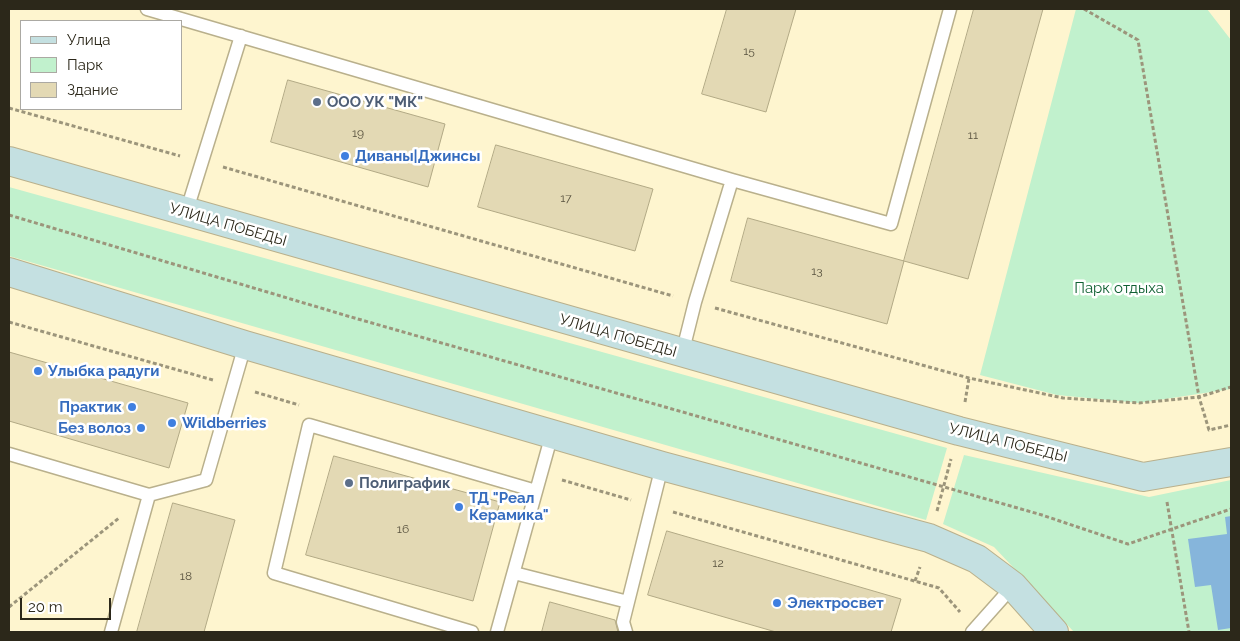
<!DOCTYPE html>
<meta charset="utf-8">
<style>
body{margin:0}
#map{position:relative;width:1240px;height:641px;overflow:hidden;background:#fef5cf;font-family:Raleway,sans-serif}
canvas{display:block}
.frame{position:absolute;inset:0;border:10px solid #2c281a;pointer-events:none}
.legend{position:absolute;left:20px;top:20px;width:162px;height:90px;box-sizing:border-box;background:#fff;border:1px solid #aba9a3;margin:0;padding:6px 9px;list-style:none;font-size:15px;color:#2c281a}
.legend li{display:flex;align-items:center;gap:10px;height:25px}
.legend b{width:25px;border:1px solid #aba9a3}
.scale{position:absolute;left:20px;top:598px;width:91px;height:22px;box-sizing:border-box;border:2px solid #2c281a;border-top:0;padding-left:6px;font-size:15px;line-height:18px;white-space:nowrap;color:#2c281a;-webkit-text-stroke:4px #fff;paint-order:stroke}
</style>
<div id="map">
<canvas width="1240" height="641"></canvas>
<div class="frame"></div>
<ul class="legend">
<li><b style="height:6px;background:#c4e0e1"></b>Улица</li>
<li><b style="height:14px;background:#c1f1cd"></b>Парк</li>
<li><b style="height:14px;background:#e3d9b4"></b>Здание</li>
</ul>
<div class="scale">20 m</div>
</div>
<script>
const context = document.querySelector('canvas').getContext('2d');
context.lineJoin = 'round';
function paint(path, color) {
  context.fillStyle = color;
  context.fill(path, 'evenodd');
}
function stroke(path, color, width, dash) {
  context.strokeStyle = color;
  context.lineWidth = width;
  context.lineCap = dash ? 'butt' : 'round';
  context.setLineDash(dash || []);
  context.stroke(path);
}
function write(font, color, halo, rows, align = 'center') {
  context.font = font + ' Raleway,sans-serif';
  context.lineWidth = 5;
  context.setLineDash([]);
  context.textBaseline = 'middle';
  context.strokeStyle = halo;
  context.fillStyle = color;
  for (const [text, x, y, turn = 0] of rows) {
    context.save();
    context.translate(x, y);
    context.rotate((+turn || 0) * Math.PI / 180);
    context.textAlign = isNaN(turn) ? turn : align;
    if (halo) context.strokeText(text, 0, 0);
    context.fillText(text, 0, 0);
    context.restore();
  }
}
const green = new Path2D(`
 M 1076,9 L 1207,9 L 1231,40 L 1231,389 L 1139,403 L 1057,395 L 980,375 Z
 M 9,187 L 947,448 L 926,520 L 9,256 Z
 M 964,455 L 1149,497 L 1231,480 L 1231,632 L 1074,632 L 994,547 L 943,524 Z`);
const water = new Path2D(`
 M 1231,516 L 1231,628 L 1218,630 L 1211,585 L 1195,587 L 1188,539 L 1227,534 L 1225,517 Z`);
const building = new Path2D(`
 M 727,9 L 796,9 L 766,112 L 702,94 Z
 M 974,9 L 1043,9 L 968,279 L 904,261 Z
 M 288,80 L 445,124 L 428,187 L 271,142 Z
 M 496,145 L 653,189 L 635,251 L 478,207 Z
 M 748,218 L 904,261 L 887,324 L 731,281 Z
 M 9,352 L 188,403 L 169,468 L 9,421 Z
 M 334,456 L 500,502 L 473,601 L 306,555 Z
 M 173,503 L 235,520 L 204,632 L 137,632 Z
 M 667,531 L 901,599 L 891,632 L 776,632 L 648,595 Z
 M 550,602 L 615,620 L 618,632 L 542,632 Z`);
const path = new Path2D(`
 M 1084,9 L 1138,40 L 1199,397 L 1209,430 L 1231,425
 M 9,108 L 180,156
 M 223,167 L 673,296
 M 9,215 L 351,317 L 1042,515 L 1128,544 L 1231,509
 M 715,308 L 969,378 L 1063,398 L 1139,403 L 1199,397 L 1231,387
 M 9,322 L 213,380
 M 255,392 L 299,405
 M 965,402 L 969,378
 M 562,480 L 631,500
 M 1167,502 L 1189,632
 M 937,511 L 951,459
 M 673,512 L 939,588 L 960,612
 M 915,581 L 920,567
 M 9,607 L 119,518`);
const lane = new Path2D(`
 M 147,9 L 732,180 L 891,224 L 950,9
 M 186,213 L 241,36
 M 682,354 L 695,302 L 732,180
 M 9,454 L 149,495 L 206,480 L 245,345
 M 514,573 L 628,602
 M 111,632 L 149,495
 M 472,632 L 274,573 L 309,425 L 536,491
 M 497,632 L 552,434
 M 626,632 L 623,622 L 662,466
 M 972,632 L 1013,586`);
const secondary = new Path2D(`
 M 9,161 L 959,431 L 1143,477 L 1231,462
 M 9,272 L 245,345 L 662,466 L 929,538 L 977,559 L 1013,586 L 1054,632`);
const markers = [
 [317,102,5,"#5c6f8a"],
 [345,156,5,"#3f7fe0"],
 [38,371,5,"#3f7fe0"],
 [132,407,5,"#3f7fe0"],
 [172,423,5,"#3f7fe0"],
 [141,428,5,"#3f7fe0"],
 [349,483,5,"#5c6f8a"],
 [459,507,5,"#3f7fe0"],
 [777,603,5,"#3f7fe0"]
];
const numberNames = [
 ["15",749,51],
 ["19",358,133],
 ["11",973,135],
 ["17",566,198],
 ["13",817,271],
 ["16",403,529],
 ["12",718,563],
 ["18",186,576]
];
const serviceNames = [
 ["ООО УК \"МК\"",327,102],
 ["Полиграфик",359,483]
];
const shopNames = [
 ["Диваны|Джинсы",355,156],
 ["Улыбка радуги",48,371],
 ["Практик",122,407,"right"],
 ["Wildberries",182,423],
 ["Без волоз",131,428,"right"],
 ["ТД \"Реал",469,498],
 ["Керамика\"",469,515],
 ["Электросвет",787,603]
];
const streetNames = [
 ["УЛИЦА ПОБЕДЫ",228,225,16],
 ["УЛИЦА ПОБЕДЫ",618,336,16],
 ["УЛИЦА ПОБЕДЫ",1008,443,14]
];
const parkNames = [
 ["Парк отдыха",1119,288]
];
paint(green, '#c1f1cd');
paint(water, '#86b5db');
paint(building, '#e3d9b4');
stroke(building, '#b2a985', 1);
stroke(lane, '#b9b08c', 15);
stroke(secondary, '#b9b08c', 30);
stroke(path, '#9c957b', 3, [4, 2.5]);
stroke(lane, '#fff', 12);
stroke(secondary, '#c4e0e1', 28);
for (const [x, y, r, color] of markers) {
  const dot = new Path2D();
  dot.arc(x, y, r, 0, 2 * Math.PI);
  context.fillStyle = color;
  context.fill(dot);
  stroke(dot, '#fff', 2);
}
write('12px', '#5a5440', null, numberNames);
write('bold 15px', '#4e5e75', '#fff', serviceNames, 'left');
write('bold 15px', '#366cbe', '#fff', shopNames, 'left');
write('15px', '#2c281a', '#fff', streetNames);
write('15px', '#106033', '#fff', parkNames);
</script>
